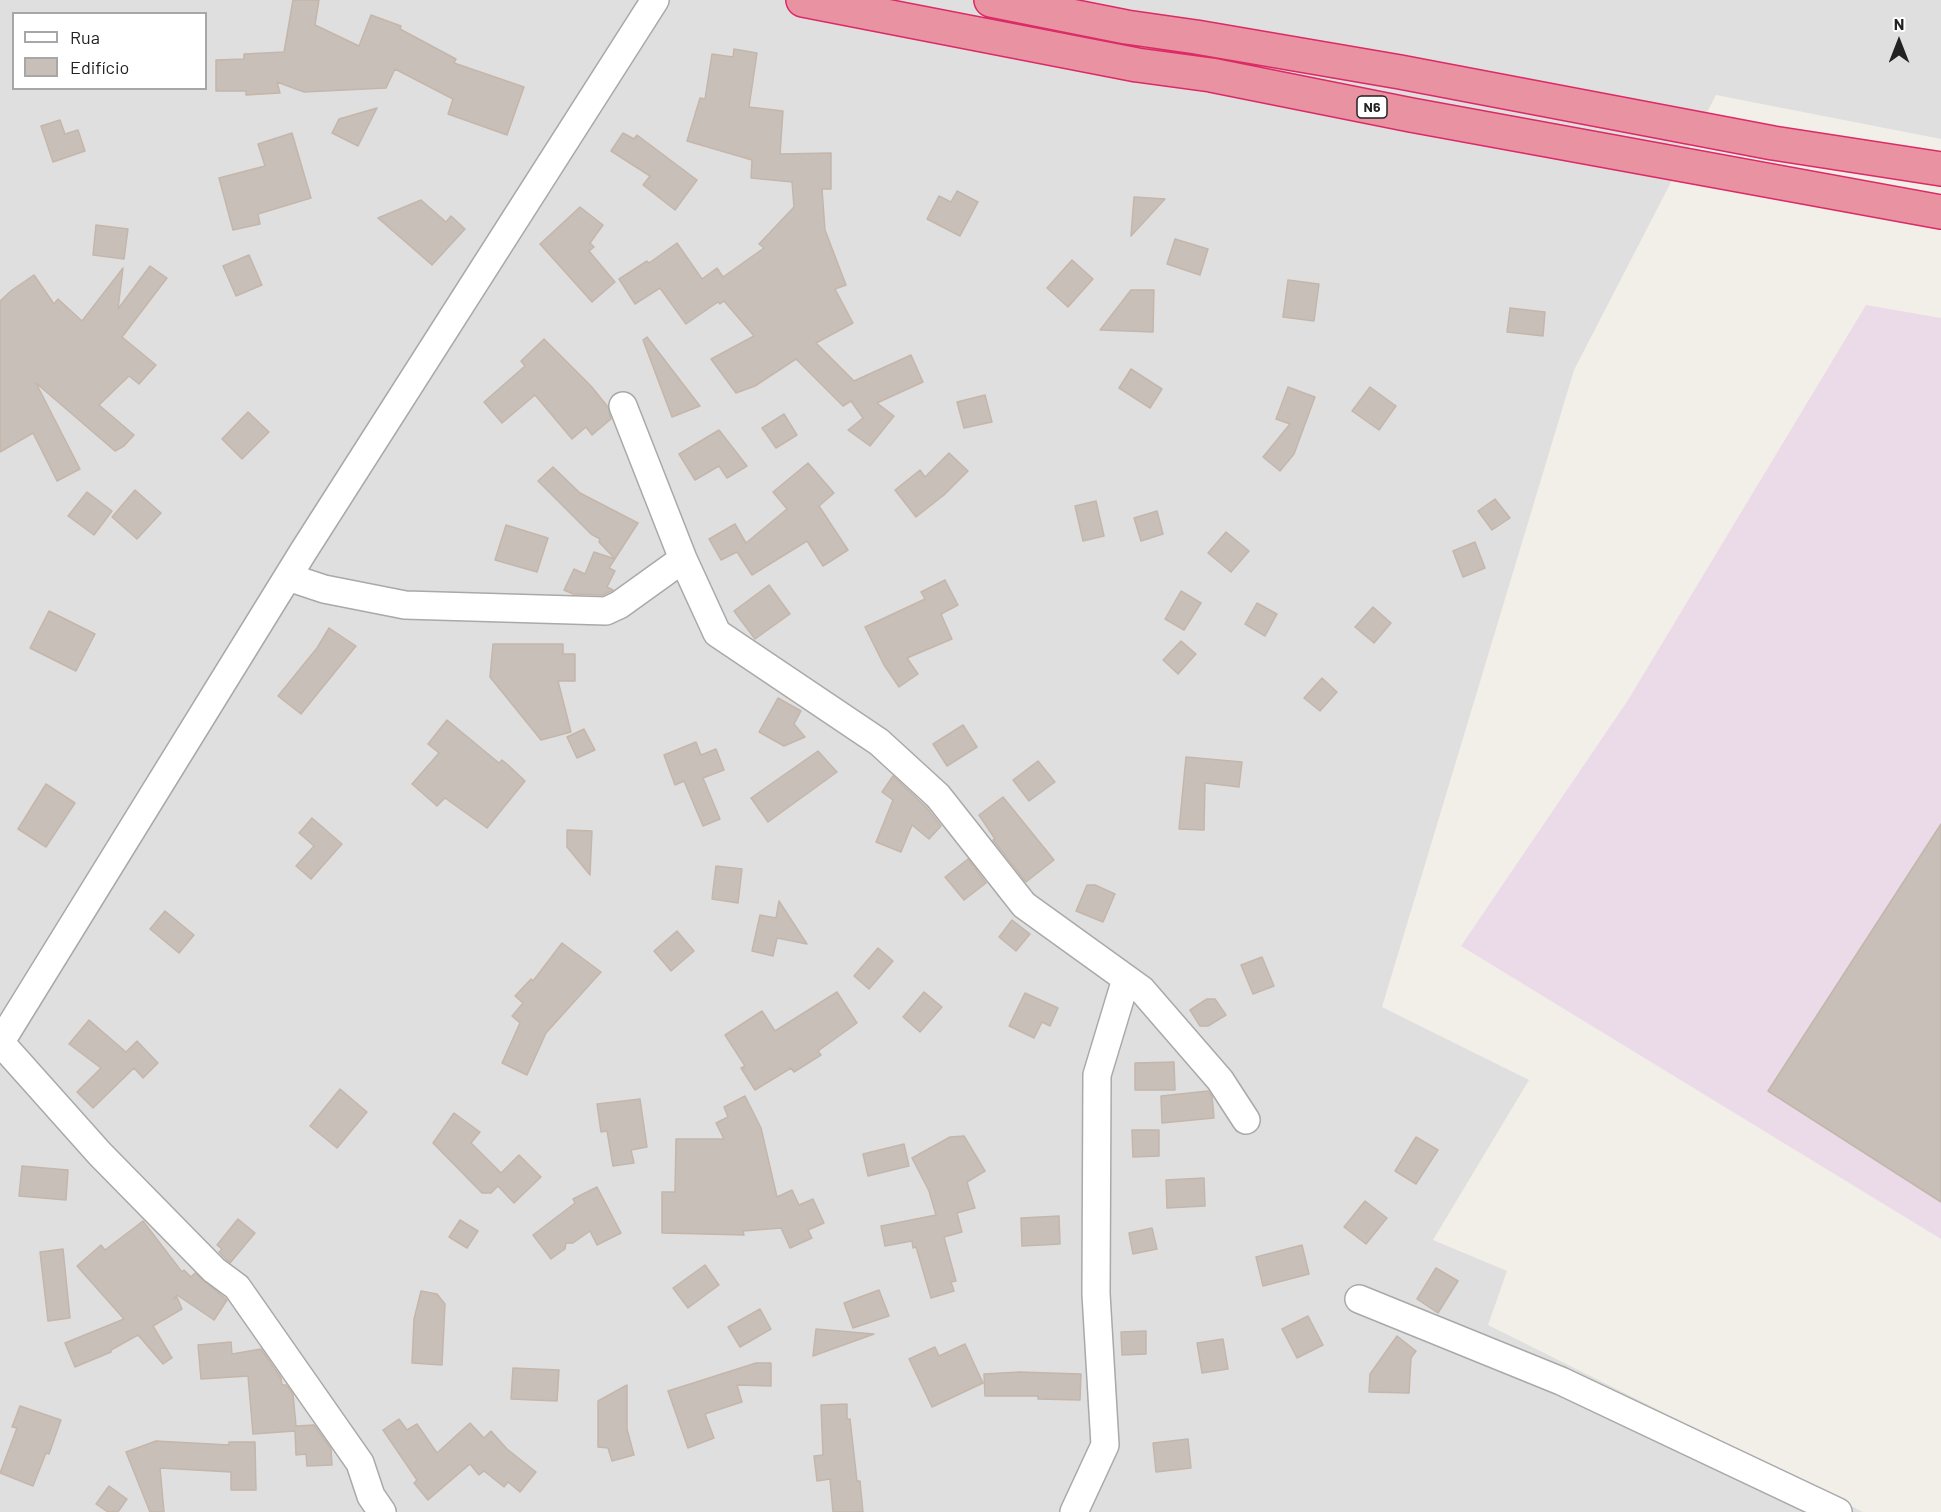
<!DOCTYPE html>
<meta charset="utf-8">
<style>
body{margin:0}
#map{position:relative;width:1941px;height:1512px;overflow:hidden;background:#f2efe9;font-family:Barlow,sans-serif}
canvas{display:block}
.legend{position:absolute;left:12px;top:12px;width:195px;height:78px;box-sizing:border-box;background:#fff;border:2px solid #a7a7a7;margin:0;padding:8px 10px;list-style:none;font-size:18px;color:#222}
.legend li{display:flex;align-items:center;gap:12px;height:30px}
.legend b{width:30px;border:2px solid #a7a7a7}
.north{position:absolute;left:1869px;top:12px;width:60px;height:60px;-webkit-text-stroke:4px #fff;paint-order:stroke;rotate:0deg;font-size:16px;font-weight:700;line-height:24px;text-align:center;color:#222}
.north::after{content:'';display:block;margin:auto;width:21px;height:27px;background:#222;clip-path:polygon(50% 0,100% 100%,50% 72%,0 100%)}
</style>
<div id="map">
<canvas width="1941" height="1512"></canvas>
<ul class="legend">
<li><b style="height:8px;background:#fff"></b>Rua</li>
<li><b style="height:16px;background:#c7bfb8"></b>Edifício</li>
</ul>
<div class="north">N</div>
</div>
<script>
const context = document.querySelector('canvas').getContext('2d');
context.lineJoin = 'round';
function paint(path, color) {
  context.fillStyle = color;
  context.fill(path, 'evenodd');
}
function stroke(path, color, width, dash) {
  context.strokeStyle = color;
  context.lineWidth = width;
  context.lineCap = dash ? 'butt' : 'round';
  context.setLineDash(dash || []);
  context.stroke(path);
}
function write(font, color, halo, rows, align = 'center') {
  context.font = font + ' Barlow,sans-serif';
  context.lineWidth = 5;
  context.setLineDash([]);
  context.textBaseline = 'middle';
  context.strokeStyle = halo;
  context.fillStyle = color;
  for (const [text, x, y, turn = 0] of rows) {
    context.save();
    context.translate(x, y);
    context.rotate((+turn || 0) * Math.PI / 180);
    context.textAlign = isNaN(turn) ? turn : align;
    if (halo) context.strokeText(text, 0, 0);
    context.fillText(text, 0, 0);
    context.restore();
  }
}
const residential = new Path2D(`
 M 0,0 L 1941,0 L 1941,139 L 1716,95 L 1574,370 L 1382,1007 L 1529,1080 L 1433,1240 L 1507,1271 L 1488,1325 L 1863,1512 L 0,1512 ZM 14,14 L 206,14 L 206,88 L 14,88 Z`);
const industrial = new Path2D(`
 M 1866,305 L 1941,318 L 1941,1239 L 1461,946 L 1628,700 Z`);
const building = new Path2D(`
 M 293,0 L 319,0 L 315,25 L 359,46 L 371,15 L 401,26 L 400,29 L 456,59 L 454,63 L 524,87 L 507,135 L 448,114 L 453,99 L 395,69 L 386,88 L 304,92 L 277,82 L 280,93 L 246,95 L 246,91 L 216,91 L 216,60 L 244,59 L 244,54 L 284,52 Z
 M 734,49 L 757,53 L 749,107 L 783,111 L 780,154 L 831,153 L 831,189 L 822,189 L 825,230 L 846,285 L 835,289 L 853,323 L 816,343 L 854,381 L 911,355 L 923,382 L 877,403 L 894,416 L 870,446 L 848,430 L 863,418 L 851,401 L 843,406 L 796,359 L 755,386 L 736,393 L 711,359 L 754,336 L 724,301 L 720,304 L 718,302 L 686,324 L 660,288 L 635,304 L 619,279 L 647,261 L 649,263 L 677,243 L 702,279 L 717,268 L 723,277 L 764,248 L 759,244 L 794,207 L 792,182 L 751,178 L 752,160 L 687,141 L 700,98 L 705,99 L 712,54 L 733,57 Z
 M 377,108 L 358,146 L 332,133 L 339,119 Z
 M 60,120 L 65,134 L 78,130 L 85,151 L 53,162 L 41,126 Z
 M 292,133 L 311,198 L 258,214 L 260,224 L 233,230 L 219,178 L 265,166 L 258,144 Z
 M 623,133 L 634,139 L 637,135 L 697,180 L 675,210 L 643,185 L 650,176 L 611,151 Z
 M 957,191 L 978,202 L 960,236 L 927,219 L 939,196 L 951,202 Z
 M 1134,197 L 1165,199 L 1131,236 Z
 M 421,200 L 446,222 L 451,216 L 465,229 L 432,265 L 378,218 Z
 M 580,207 L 603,225 L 590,243 L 594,247 L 589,251 L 615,282 L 592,302 L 540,244 Z
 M 96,225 L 128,229 L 124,259 L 93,255 Z
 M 1175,239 L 1208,249 L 1200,275 L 1167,264 Z
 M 249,255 L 262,285 L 236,296 L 223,266 Z
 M 1072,260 L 1093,279 L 1068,307 L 1047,288 Z
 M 150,266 L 167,278 L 122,337 L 156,365 L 139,384 L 129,376 L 99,405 L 134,435 L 124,446 L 115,451 L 36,383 L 80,469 L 57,481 L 33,433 L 0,452 L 0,301 L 12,290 L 34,275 L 54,304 L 58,299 L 82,321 L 123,268 L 118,309 Z
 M 1288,280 L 1319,284 L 1314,321 L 1283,317 Z
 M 1131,290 L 1154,290 L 1153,332 L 1100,330 Z
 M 1510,308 L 1545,312 L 1543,336 L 1507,332 Z
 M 647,337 L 683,384 L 700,406 L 672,417 L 643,340 Z
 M 544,339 L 591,386 L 608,407 L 611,419 L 592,435 L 586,427 L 572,439 L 535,395 L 502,423 L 484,402 L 525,366 L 521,361 Z
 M 1131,369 L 1162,389 L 1150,408 L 1119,388 Z
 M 1288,387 L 1315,397 L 1294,454 L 1280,471 L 1263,457 L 1290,424 L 1276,419 Z
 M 1370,387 L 1396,406 L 1379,430 L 1352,411 Z
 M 985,395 L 992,422 L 964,428 L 957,402 Z
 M 248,412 L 269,432 L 242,459 L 222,439 Z
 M 784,414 L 797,435 L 776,448 L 762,428 Z
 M 719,430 L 747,466 L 727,478 L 719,466 L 695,480 L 679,454 Z
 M 949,453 L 968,471 L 944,495 L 916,517 L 895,490 L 920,470 L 925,477 Z
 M 808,463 L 834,493 L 819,506 L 848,550 L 823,566 L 807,541 L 752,575 L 737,552 L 721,560 L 709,539 L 735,524 L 746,543 L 787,509 L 773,492 Z
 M 553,467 L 580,493 L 638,523 L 609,568 L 615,571 L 607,587 L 613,590 L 603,595 L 573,594 L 564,590 L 574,569 L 585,574 L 594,552 L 615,559 L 599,542 L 600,539 L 591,534 L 538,481 Z
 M 135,490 L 161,513 L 137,539 L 112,517 Z
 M 87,492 L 112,511 L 94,535 L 68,516 Z
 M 1495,499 L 1510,518 L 1492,530 L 1478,511 Z
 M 1096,501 L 1104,536 L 1083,541 L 1075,506 Z
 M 1157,511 L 1163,534 L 1141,541 L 1134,518 Z
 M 506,525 L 548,538 L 537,572 L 495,560 Z
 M 1226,532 L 1249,551 L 1231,572 L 1208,553 Z
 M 1475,542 L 1485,568 L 1463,577 L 1453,551 Z
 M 945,580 L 958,605 L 941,614 L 952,639 L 907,658 L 918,674 L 899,687 L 884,665 L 865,627 L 925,599 L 921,592 Z
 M 769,585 L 790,614 L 755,639 L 734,611 Z
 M 1181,591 L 1201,603 L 1184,630 L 1165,619 Z
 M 1257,603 L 1277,614 L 1265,636 L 1245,624 Z
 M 1373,607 L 1391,623 L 1374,643 L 1355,627 Z
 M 49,611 L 95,634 L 76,671 L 30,648 Z
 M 329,628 L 356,646 L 301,714 L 278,696 L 317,648 Z
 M 1181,641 L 1196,654 L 1178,674 L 1163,660 Z
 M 493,644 L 563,644 L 563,654 L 575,654 L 575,681 L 558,681 L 571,732 L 541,740 L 490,677 Z
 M 1322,678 L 1337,692 L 1320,711 L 1304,698 Z
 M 778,698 L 801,711 L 794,724 L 805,737 L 784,746 L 759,732 Z
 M 447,720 L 499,763 L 502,760 L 508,765 L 525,781 L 487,828 L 445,798 L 437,806 L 412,784 L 439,753 L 428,744 Z
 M 963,725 L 977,747 L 947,766 L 933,744 Z
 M 584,729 L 595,750 L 577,758 L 567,737 Z
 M 696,742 L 701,755 L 716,749 L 724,770 L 703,778 L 720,819 L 703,826 L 684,781 L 675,785 L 664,755 Z
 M 818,751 L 837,772 L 768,822 L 751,798 Z
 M 1186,757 L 1242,762 L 1239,787 L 1205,783 L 1204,830 L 1179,829 Z
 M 1038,761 L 1055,782 L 1029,801 L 1013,780 Z
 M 893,776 L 926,807 L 941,826 L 929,839 L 912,825 L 901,852 L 876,842 L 893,800 L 882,792 Z
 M 46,784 L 75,803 L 46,847 L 18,829 Z
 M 1003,797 L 1054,860 L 1026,882 L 993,840 L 995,839 L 979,815 Z
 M 312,818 L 342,844 L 311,879 L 296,866 L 314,846 L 299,833 Z
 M 1941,824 L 1941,1202 L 1768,1091 Z
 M 567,830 L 592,831 L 590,875 L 567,847 Z
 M 968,859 L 986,883 L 964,900 L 945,877 Z
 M 716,866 L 742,869 L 738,903 L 712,899 Z
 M 1087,885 L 1095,885 L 1115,894 L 1103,922 L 1076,911 Z
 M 779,901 L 807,944 L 777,938 L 773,956 L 752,951 L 760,915 L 776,918 Z
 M 165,911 L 194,935 L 179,953 L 150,929 Z
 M 1012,920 L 1030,934 L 1016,951 L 999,937 Z
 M 677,931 L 694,951 L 671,971 L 654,951 Z
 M 562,943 L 601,972 L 546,1033 L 527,1075 L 502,1063 L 520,1023 L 512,1016 L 523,1003 L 515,996 L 531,979 L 533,981 Z
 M 878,948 L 893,961 L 869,989 L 854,976 Z
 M 1262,957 L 1274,986 L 1253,994 L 1241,965 Z
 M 837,992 L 857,1023 L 818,1051 L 821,1055 L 794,1072 L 791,1068 L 755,1090 L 741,1068 L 745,1066 L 725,1035 L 762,1011 L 775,1031 Z
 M 924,992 L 942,1007 L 920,1032 L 903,1017 Z
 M 1025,993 L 1058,1008 L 1050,1026 L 1042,1022 L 1034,1038 L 1009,1026 Z
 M 1207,999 L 1215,999 L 1226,1015 L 1208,1026 L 1200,1026 L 1190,1010 Z
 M 89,1020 L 126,1052 L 137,1041 L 158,1063 L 143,1078 L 134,1068 L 93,1108 L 77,1092 L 101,1068 L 69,1044 Z
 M 1174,1062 L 1175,1090 L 1135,1090 L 1135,1063 Z
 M 340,1089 L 367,1112 L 337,1148 L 310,1126 Z
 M 1208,1091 L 1212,1096 L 1214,1118 L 1162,1123 L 1161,1096 Z
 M 745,1096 L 761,1128 L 777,1197 L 792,1190 L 799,1205 L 813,1199 L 824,1223 L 808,1230 L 812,1238 L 790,1248 L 781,1228 L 743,1231 L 744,1235 L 662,1233 L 662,1192 L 675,1192 L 676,1139 L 724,1139 L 716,1123 L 728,1117 L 724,1107 Z
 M 640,1099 L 647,1147 L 631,1150 L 634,1163 L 613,1166 L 607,1131 L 601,1132 L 597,1104 Z
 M 454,1113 L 480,1132 L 471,1143 L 501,1173 L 519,1155 L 541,1177 L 514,1203 L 498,1186 L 491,1193 L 482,1193 L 433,1143 Z
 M 1132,1130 L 1159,1130 L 1159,1156 L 1133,1157 Z
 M 964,1136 L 985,1171 L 967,1182 L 975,1208 L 957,1213 L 962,1232 L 944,1237 L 956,1281 L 951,1282 L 954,1291 L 931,1298 L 916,1247 L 913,1248 L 912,1241 L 885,1246 L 881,1226 L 936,1215 L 929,1191 L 912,1158 L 950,1137 Z
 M 1416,1137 L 1438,1150 L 1416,1184 L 1395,1171 Z
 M 904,1144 L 909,1166 L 868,1176 L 863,1154 Z
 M 22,1166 L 68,1170 L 66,1200 L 19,1196 Z
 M 1204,1178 L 1205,1206 L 1167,1208 L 1166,1180 Z
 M 597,1187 L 621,1233 L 597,1245 L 590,1231 L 573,1243 L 566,1243 L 565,1249 L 551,1259 L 533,1235 L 575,1203 L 573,1199 Z
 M 1365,1201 L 1387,1218 L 1366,1244 L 1344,1227 Z
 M 1059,1216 L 1060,1244 L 1022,1246 L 1021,1218 Z
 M 238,1219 L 255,1233 L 230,1263 L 219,1252 L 222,1249 L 217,1245 Z
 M 460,1220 L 478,1231 L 467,1248 L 449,1237 Z
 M 143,1221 L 182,1272 L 184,1270 L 191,1277 L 195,1273 L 227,1300 L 214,1320 L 177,1295 L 173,1299 L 177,1297 L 182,1309 L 153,1326 L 172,1358 L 163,1364 L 138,1335 L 111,1350 L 111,1352 L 75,1367 L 65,1343 L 124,1319 L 77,1266 L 101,1245 L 105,1250 Z
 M 1152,1228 L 1157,1249 L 1133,1254 L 1129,1233 Z
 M 1302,1245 L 1309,1274 L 1263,1286 L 1256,1257 Z
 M 63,1249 L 70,1318 L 48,1321 L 40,1252 Z
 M 705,1265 L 719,1285 L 688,1308 L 673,1288 Z
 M 1436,1268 L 1458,1281 L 1438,1313 L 1417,1299 Z
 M 879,1290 L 889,1316 L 853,1328 L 844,1303 Z
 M 421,1291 L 437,1294 L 445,1304 L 442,1365 L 412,1363 L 414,1319 Z
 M 760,1309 L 771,1329 L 740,1347 L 728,1327 Z
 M 1308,1316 L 1323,1345 L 1297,1358 L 1282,1329 Z
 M 816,1329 L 874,1334 L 813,1356 Z
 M 1146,1331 L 1146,1354 L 1122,1355 L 1121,1332 Z
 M 1397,1336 L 1416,1351 L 1411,1358 L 1409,1393 L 1369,1392 L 1370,1374 Z
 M 1223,1339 L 1228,1369 L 1202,1373 L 1197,1343 Z
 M 231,1342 L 232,1354 L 261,1349 L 281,1378 L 282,1385 L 286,1385 L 293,1394 L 296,1426 L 314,1425 L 331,1449 L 332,1465 L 307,1466 L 306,1454 L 296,1455 L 295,1431 L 253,1434 L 248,1376 L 201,1379 L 198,1345 Z
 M 965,1344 L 983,1383 L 932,1407 L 909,1359 L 935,1347 L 939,1356 Z
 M 756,1363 L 771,1363 L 771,1386 L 737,1385 L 742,1402 L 705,1414 L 714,1438 L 688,1448 L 668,1391 Z
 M 513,1368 L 559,1370 L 557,1401 L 511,1399 Z
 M 1020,1372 L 1081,1374 L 1080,1400 L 1038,1399 L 1038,1396 L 985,1396 L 984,1374 Z
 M 627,1385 L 627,1429 L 634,1455 L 612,1461 L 608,1448 L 598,1447 L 598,1401 Z
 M 847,1404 L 847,1419 L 850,1419 L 857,1481 L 860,1481 L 863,1512 L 833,1512 L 830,1479 L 817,1481 L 814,1456 L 823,1455 L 821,1405 Z
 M 20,1406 L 61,1420 L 49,1454 L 46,1453 L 33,1486 L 0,1473 L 17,1428 L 12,1427 Z
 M 399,1419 L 407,1430 L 417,1424 L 437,1453 L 470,1423 L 484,1438 L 491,1431 L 507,1449 L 536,1472 L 520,1492 L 508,1482 L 504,1487 L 484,1471 L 479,1475 L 470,1464 L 428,1500 L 414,1483 L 417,1480 L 383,1430 Z
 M 1188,1439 L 1191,1468 L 1156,1472 L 1153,1443 Z
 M 156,1441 L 229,1445 L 229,1442 L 255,1442 L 256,1490 L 231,1490 L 231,1472 L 160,1468 L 164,1512 L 150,1512 L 126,1452 Z
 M 109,1486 L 127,1499 L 118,1512 L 108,1512 L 96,1504 Z`);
const minor = new Path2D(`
 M 623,406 L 683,559 L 717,633 L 879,742 L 938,796 L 1024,905 L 1142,990 L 1220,1080 L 1246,1120
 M 288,577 L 324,589 L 405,605 L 606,611 L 619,605 L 683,559
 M 0,1042 L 100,1154 L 214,1270 L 237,1287 L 360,1463 L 371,1496 L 382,1512
 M 0,1043 L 303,552 L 655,0
 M 1359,1299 L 1561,1381 L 1838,1512
 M 1074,1512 L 1105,1445 L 1096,1294 L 1097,1075 L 1126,979`);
const highway = new Path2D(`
 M 803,0 L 1137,65 L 1211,75 L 1411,115 L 1941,212
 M 991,0 L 1126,27 L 1196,37 L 1400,72 L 1773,143 L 1941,169`);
const shields = [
 [1372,107,30]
];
const shieldNames = [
 ["N6",1372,107]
];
paint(residential, '#e0dfdf');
paint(industrial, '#ebdbe8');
paint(building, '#c7bfb8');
stroke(building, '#c4b6ab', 1.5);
stroke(minor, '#a9a9a9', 30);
stroke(highway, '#dc2a67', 36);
stroke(minor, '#fff', 27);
stroke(highway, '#e892a2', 33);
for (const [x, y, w] of shields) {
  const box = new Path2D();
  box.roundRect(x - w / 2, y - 11, w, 22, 4.5);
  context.fillStyle = '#fff';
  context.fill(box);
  stroke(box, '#222', 1.5);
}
write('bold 14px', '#222', null, shieldNames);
</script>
